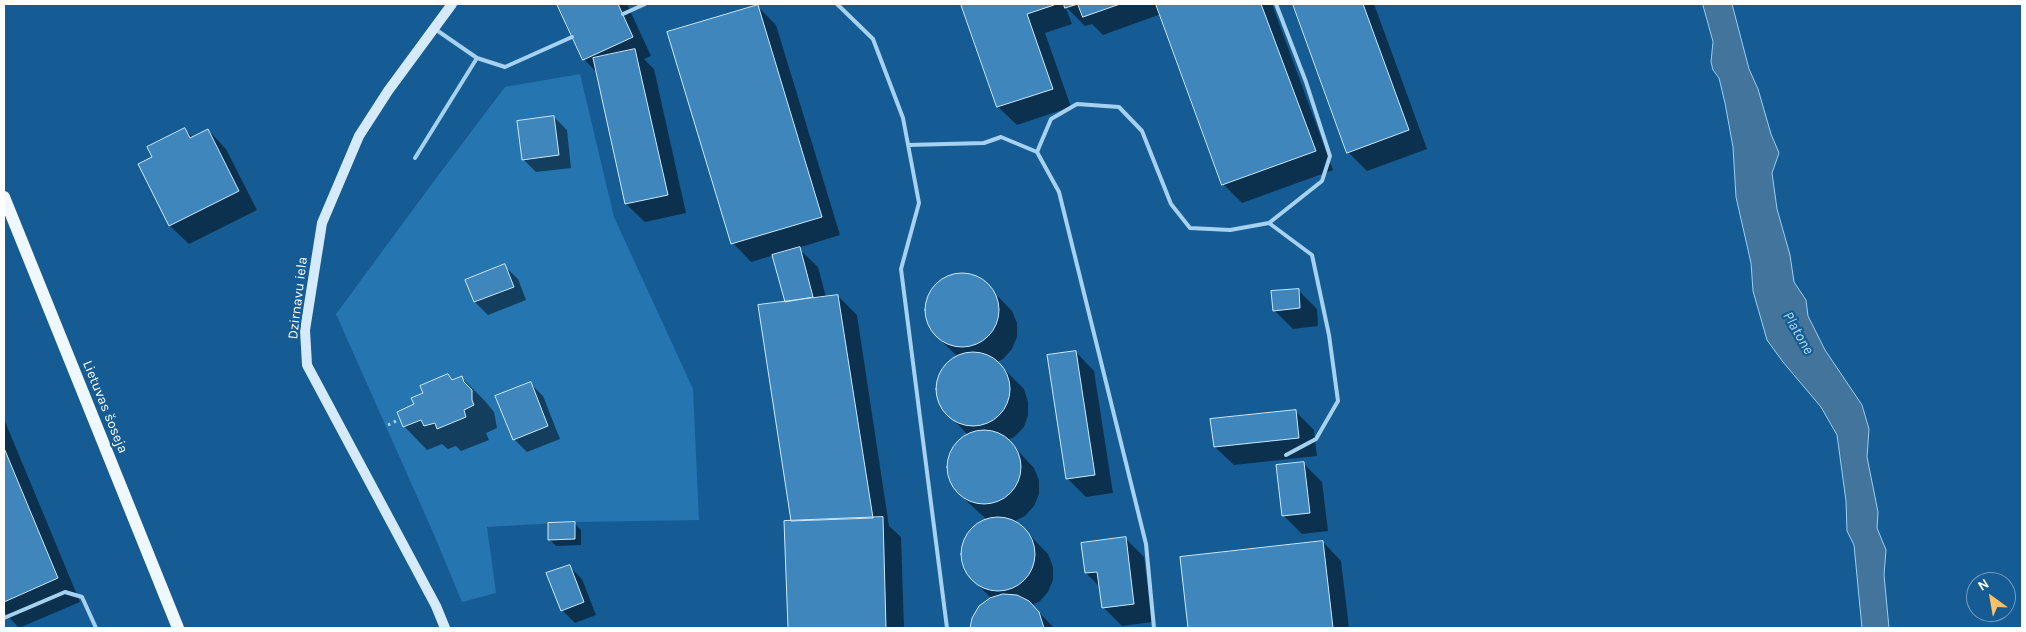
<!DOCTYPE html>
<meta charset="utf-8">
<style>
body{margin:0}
#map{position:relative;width:2026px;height:632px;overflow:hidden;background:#165c94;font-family:Karla,sans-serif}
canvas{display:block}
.frame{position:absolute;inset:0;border:5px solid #fff;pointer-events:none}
.north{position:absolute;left:1966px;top:572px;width:50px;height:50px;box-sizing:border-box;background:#165c94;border:1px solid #739dbf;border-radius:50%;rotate:328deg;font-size:14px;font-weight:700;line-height:20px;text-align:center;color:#fff}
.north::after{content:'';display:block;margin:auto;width:18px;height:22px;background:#ffc066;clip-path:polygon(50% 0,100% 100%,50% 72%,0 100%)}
</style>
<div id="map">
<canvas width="2026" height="632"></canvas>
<div class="frame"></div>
<div class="north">N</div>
</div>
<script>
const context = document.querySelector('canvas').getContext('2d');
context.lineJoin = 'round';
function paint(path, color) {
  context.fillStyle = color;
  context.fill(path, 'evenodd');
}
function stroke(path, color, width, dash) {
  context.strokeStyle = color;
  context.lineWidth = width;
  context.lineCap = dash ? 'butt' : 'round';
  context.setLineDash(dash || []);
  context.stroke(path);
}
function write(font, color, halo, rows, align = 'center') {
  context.font = font + ' Karla,sans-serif';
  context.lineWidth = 4.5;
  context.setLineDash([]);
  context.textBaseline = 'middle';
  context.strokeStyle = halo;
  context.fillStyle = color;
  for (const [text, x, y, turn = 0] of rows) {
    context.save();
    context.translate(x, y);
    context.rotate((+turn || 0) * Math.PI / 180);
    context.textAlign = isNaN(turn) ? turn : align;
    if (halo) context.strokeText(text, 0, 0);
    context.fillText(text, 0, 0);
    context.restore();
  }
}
const green = new Path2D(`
 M 580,74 L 614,217 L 693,389 L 699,520 L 575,522 L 487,527 L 496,593 L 462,602 L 432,530 L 336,314 L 437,177 L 505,87 Z`);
const water = new Path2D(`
 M 1703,4 L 1732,4 L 1749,69 L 1758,89 L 1771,134 L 1779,153 L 1772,173 L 1777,209 L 1790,255 L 1794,282 L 1806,300 L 1808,316 L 1825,350 L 1862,405 L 1869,429 L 1867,457 L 1878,512 L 1877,528 L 1886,550 L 1884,575 L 1889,628 L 1862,628 L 1854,545 L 1847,531 L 1846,501 L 1837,435 L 1821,407 L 1783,362 L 1767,340 L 1753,291 L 1751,263 L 1736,197 L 1733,147 L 1725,103 L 1719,78 L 1713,70 L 1711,62 L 1713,42 Z`);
const shadow = new Path2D(`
 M 558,4 L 627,4 L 651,56 L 644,59 L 654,69 L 686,213 L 645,222 L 626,204 L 597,73 L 584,59 Z
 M 962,4 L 1272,4 L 1333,170 L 1242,203 L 1223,184 L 1161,14 L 1103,35 L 1092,24 L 1085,26 L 1065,6 L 1072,24 L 1045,33 L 1071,107 L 1017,125 L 998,107 Z
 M 1294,4 L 1374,4 L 1427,149 L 1367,171 L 1348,152 Z
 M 757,6 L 776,25 L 840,235 L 798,248 L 818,267 L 826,297 L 838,296 L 857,315 L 889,526 L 901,537 L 904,628 L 789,628 L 785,522 L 792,522 L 787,303 L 774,255 L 751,262 L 733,243 Z
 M 554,117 L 567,130 L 571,168 L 536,172 L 523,159 Z
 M 185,129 L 193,138 L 208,130 L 226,149 L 257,210 L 189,244 L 170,226 L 139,164 L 154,157 Z
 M 504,266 L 518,279 L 526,300 L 488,315 L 475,302 L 467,281 Z
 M 959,274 L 972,276 L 984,282 L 1012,311 L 1017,323 L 1017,337 L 1012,349 L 1003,359 L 997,362 L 1024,389 L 1028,402 L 1028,415 L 1024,427 L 1014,437 L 1008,440 L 1034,468 L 1039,480 L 1039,494 L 1034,506 L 1025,516 L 1013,522 L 1020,525 L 1048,554 L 1053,567 L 1053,580 L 1048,592 L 1039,602 L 1032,605 L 1054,628 L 971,628 L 973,618 L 991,598 L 971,578 L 964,567 L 962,554 L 964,540 L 971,529 L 982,521 L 987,520 L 957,492 L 950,481 L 948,468 L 950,454 L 957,443 L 968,435 L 947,413 L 939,402 L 937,389 L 940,375 L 947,364 L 957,356 L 935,335 L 928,324 L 926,311 L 928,297 L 935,286 L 946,278 Z
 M 1298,290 L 1317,309 L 1318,326 L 1293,329 L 1274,310 Z
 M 1076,352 L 1094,371 L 1113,493 L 1086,497 L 1067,478 Z
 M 448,375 L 454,381 L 462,378 L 485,401 L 494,412 L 497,428 L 486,433 L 489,440 L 461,451 L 456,446 L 448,449 L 442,444 L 427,450 L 404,426 L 399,412 L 416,404 L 425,394 Z
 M 530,383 L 543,396 L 560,439 L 527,452 L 514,439 Z
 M 1295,411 L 1314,430 L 1317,456 L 1234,465 L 1215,447 Z
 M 4,419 L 80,602 L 19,628 L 4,612 Z
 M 1304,464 L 1322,482 L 1328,531 L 1302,534 L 1283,515 Z
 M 574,523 L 581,530 L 581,545 L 556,546 L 550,540 Z
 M 1125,538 L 1144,557 L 1152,622 L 1122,626 L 1103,607 L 1100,587 L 1086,573 Z
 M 1323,542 L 1341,561 L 1349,628 L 1189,628 L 1181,558 Z
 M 569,566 L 582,579 L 596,615 L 575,623 L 562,610 Z`);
const building = new Path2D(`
 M 557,4 L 618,4 L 633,37 L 583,60 Z
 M 961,4 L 1053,4 L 1054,5 L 1027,14 L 1053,89 L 997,107 Z
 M 1064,4 L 1078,4 L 1065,8 Z
 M 1078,4 L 1120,4 L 1083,17 Z
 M 1156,4 L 1261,4 L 1316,151 L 1222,185 Z
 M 1293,4 L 1363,4 L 1409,130 L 1347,153 Z
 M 758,5 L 822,217 L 731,244 L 667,32 Z
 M 635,49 L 668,195 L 625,204 L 593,58 Z
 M 554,116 L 559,155 L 522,160 L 517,121 Z
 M 185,128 L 190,138 L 208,129 L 239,191 L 169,226 L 138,164 L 152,157 L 147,147 Z
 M 800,247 L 813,297 L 785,302 L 772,255 Z
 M 505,264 L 514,287 L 474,302 L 465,280 Z
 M925 310a37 37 0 1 1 74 0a37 37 0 1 1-74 0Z
 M 1299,289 L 1300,308 L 1273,311 L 1271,291 Z
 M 838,295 L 873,518 L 791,521 L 758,305 Z
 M 1076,351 L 1095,475 L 1066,479 L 1047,355 Z
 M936 389a37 37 0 1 1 74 0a37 37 0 1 1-74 0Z
 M 448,374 L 452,380 L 462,376 L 464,382 L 472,390 L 472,400 L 474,405 L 464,410 L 466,417 L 437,429 L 435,423 L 424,426 L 421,420 L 403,427 L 397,412 L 414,404 L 411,398 L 423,393 L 420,386 Z
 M 531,382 L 548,426 L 513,440 L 495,396 Z
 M 1296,410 L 1299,438 L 1214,447 L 1210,419 Z
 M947 467a37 37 0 1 1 74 0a37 37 0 1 1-74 0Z
 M 4,448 L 58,578 L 4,602 Z
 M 1304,462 L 1310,513 L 1282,516 L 1276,465 Z
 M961 554a37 37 0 1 1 74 0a37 37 0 1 1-74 0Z
 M 883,517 L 886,628 L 788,628 L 784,521 Z
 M 575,522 L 575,539 L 548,540 L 548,523 Z
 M 1126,537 L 1134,604 L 1102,608 L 1097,572 L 1085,573 L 1081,543 Z
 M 1323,541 L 1333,628 L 1188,628 L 1180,557 Z
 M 570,565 L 584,602 L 561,611 L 546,573 Z
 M 1003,594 L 1017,595 L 1029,601 L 1039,612 L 1044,628 L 970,628 L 972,618 L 979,606 L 990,598 Z`);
const path = new Path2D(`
 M 388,425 L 400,419`);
const lane = new Path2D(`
 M 837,4 L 873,39 L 903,118 L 919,203 L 901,269 L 947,628
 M 623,14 L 645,4
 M 435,29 L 477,58 L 505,67 L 572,37
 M 908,145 L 984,143 L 1001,137 L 1037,152 L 1059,192 L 1146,544 L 1154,628
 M 1037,152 L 1051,119 L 1077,104 L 1119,107 L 1142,131 L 1171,204 L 1190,228 L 1230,230 L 1269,223 L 1322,181 L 1330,156 L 1306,82 L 1276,4
 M 415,158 L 477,58
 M 1269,223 L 1312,255 L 1329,335 L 1338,401 L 1316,439 L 1286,455
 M 4,618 L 65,592 L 82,597 L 96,628`);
const secondary = new Path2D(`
 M 445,628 L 436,606 L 307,365 L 305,330 L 322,223 L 359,136 L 388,91 L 452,4`);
const primary = new Path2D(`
 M 4,197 L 178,628`);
const streetNames = [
 ["Dzirnavu iela",298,298,-83],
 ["Lietuvas šoseja",105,407,68]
];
const waterNames = [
 ["Platone",1798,333,60]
];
paint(green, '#2575b1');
paint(water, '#42749c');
stroke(water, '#98cef4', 1);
paint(shadow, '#0007');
paint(building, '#3e86bc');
stroke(building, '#cde8fc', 1);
stroke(path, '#a6d1f1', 3, [2.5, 4]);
stroke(lane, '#a6d1f1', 4);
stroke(secondary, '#d5eafc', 10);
stroke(primary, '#f0f8ff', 12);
write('14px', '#fff', '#165c94', streetNames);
write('italic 15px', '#b2daf8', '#165c94', waterNames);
</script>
